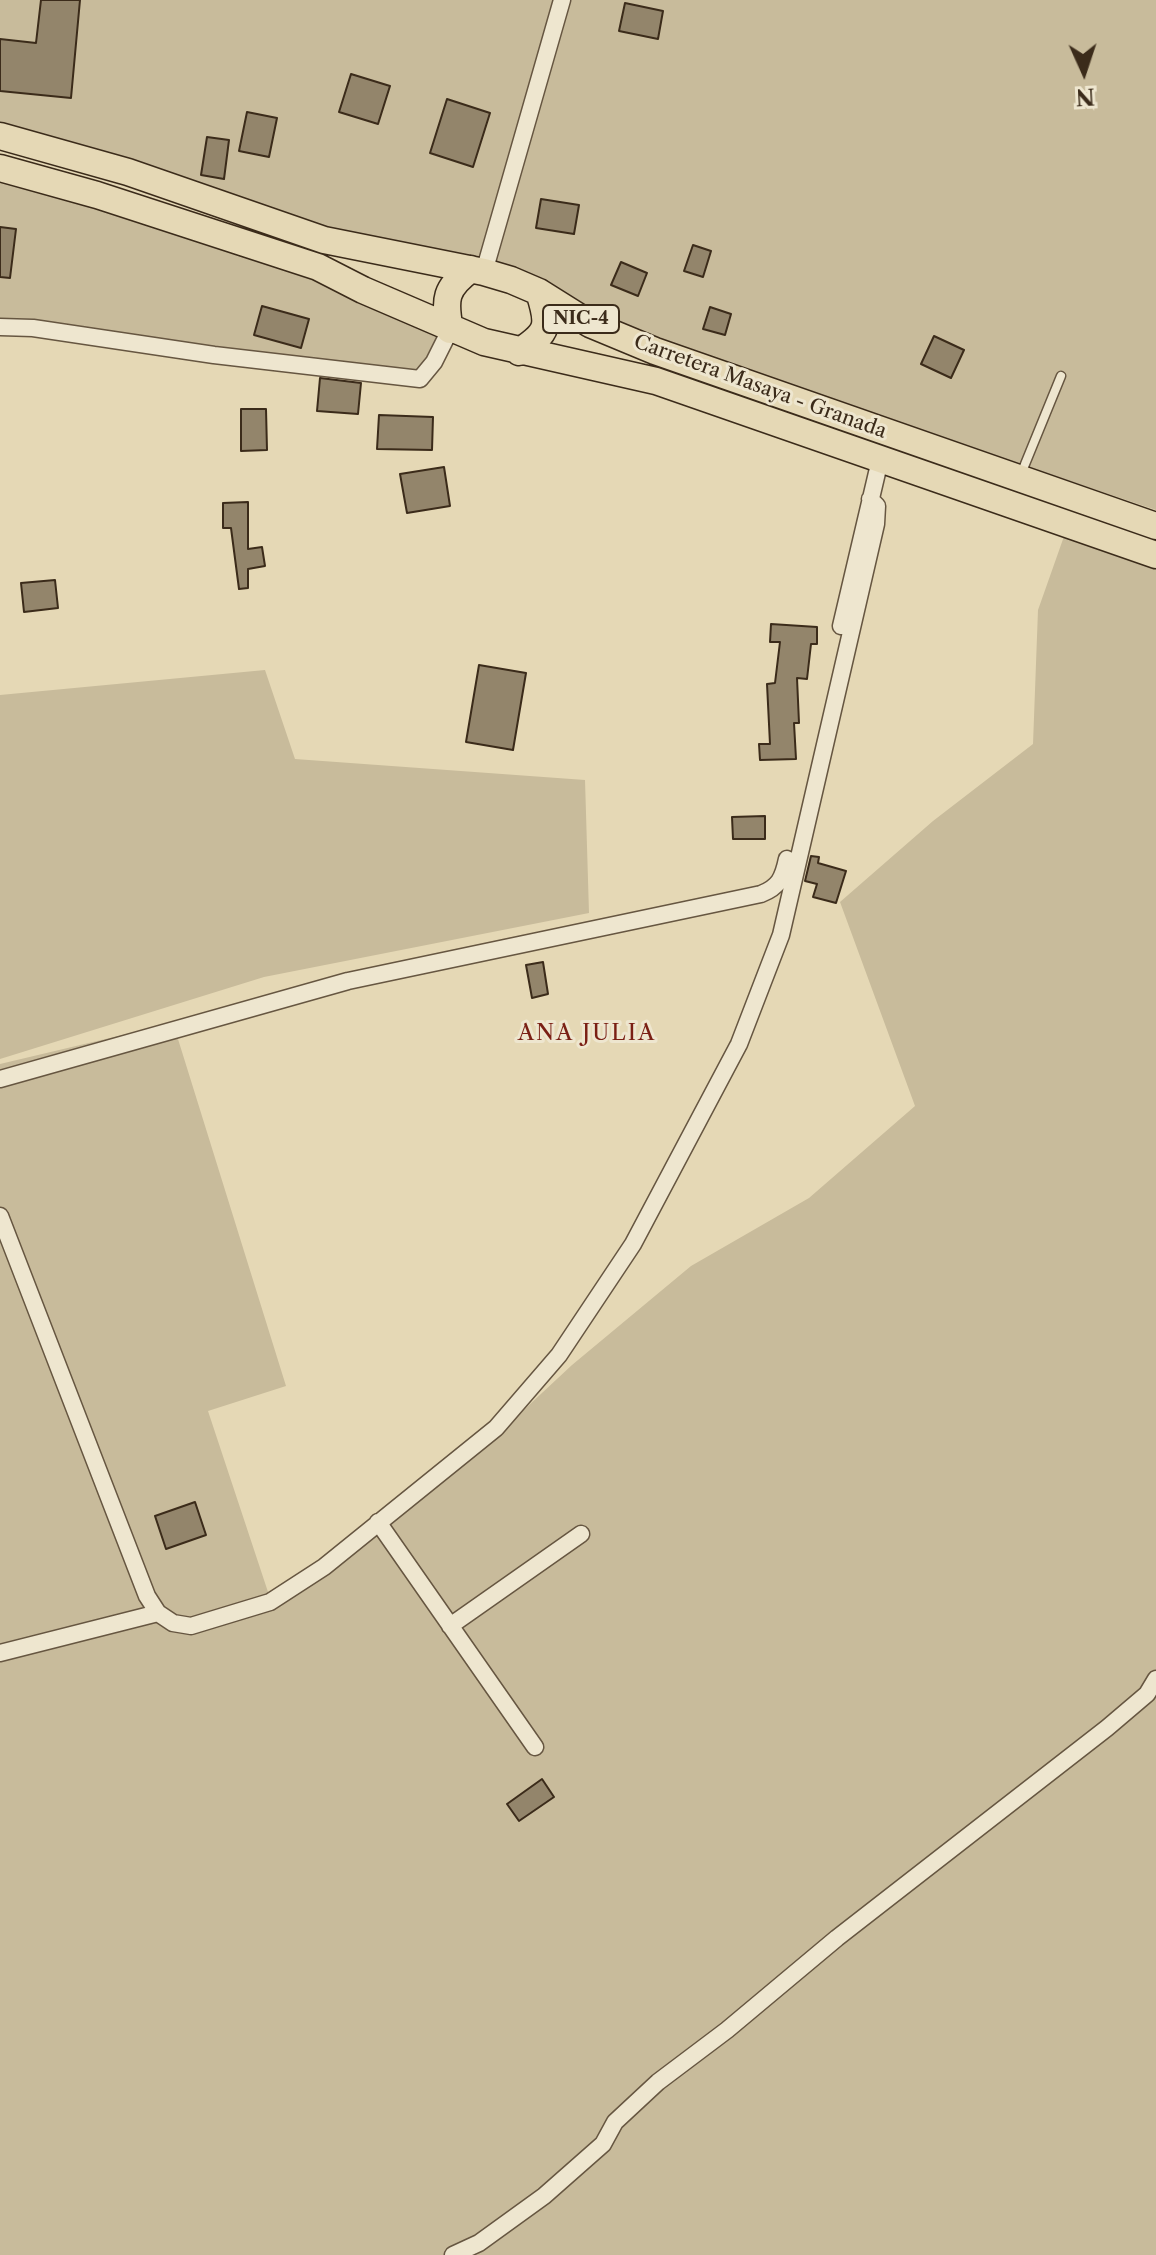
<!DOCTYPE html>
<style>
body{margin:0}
#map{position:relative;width:1156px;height:2255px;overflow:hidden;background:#e5d8b5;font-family:"Libre Caslon Text",serif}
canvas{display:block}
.north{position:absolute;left:1044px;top:32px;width:80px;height:80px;-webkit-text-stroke:6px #eee6cf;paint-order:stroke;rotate:177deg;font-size:22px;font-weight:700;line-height:32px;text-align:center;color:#3b2b1a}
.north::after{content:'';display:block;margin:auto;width:28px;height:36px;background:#3b2b1a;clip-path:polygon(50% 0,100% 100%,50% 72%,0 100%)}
</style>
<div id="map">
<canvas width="1156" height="2255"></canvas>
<div class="north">N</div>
</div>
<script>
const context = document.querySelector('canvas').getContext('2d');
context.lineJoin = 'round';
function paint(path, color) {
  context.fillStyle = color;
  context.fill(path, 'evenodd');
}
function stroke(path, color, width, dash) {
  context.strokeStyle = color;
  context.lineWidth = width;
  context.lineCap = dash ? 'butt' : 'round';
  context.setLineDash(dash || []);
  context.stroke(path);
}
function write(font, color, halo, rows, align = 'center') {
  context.font = font + ' "Libre Caslon Text",serif';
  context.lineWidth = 6;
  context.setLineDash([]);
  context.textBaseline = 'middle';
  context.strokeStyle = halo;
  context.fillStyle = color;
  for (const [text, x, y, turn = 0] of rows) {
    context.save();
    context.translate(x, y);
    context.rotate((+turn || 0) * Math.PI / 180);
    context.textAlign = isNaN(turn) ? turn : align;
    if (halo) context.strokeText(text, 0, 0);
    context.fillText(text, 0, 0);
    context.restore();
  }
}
const green = new Path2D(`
 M 0,0 L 1156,0 L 1156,510 L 642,337 L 484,272 L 0,136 Z
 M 0,168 L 97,195 L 450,330 L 427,372 L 0,327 Z
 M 1068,525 L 1156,555 L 1156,2255 L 0,2255 L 0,1064 L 173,1023 L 286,1386 L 208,1411 L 269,1595 L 442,1476 L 469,1461 L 572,1365 L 691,1266 L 809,1198 L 915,1106 L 840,902 L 933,821 L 1033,744 L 1038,610 Z
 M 265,670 L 295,759 L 585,780 L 589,913 L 264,977 L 0,1059 L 0,695 Z`);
const building = new Path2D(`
 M 41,0 L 80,0 L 71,98 L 0,91 L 0,39 L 36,43 Z
 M 625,3 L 663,11 L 658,39 L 619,31 Z
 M 351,74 L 390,86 L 378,124 L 339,112 Z
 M 447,99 L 490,113 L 473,167 L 430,153 Z
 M 247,112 L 277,118 L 269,157 L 239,151 Z
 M 207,137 L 229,140 L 224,179 L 201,175 Z
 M 541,199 L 579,205 L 574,234 L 536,228 Z
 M 0,227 L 16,229 L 10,278 L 0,277 Z
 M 693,245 L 711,251 L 703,277 L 684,271 Z
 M 621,262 L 647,273 L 638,296 L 611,285 Z
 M 262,306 L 309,319 L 301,348 L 254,335 Z
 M 710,307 L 731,314 L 725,335 L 703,329 Z
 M 934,336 L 964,350 L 951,378 L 921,364 Z
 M 320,378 L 361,383 L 358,414 L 317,411 Z
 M 241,409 L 266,409 L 267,450 L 241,451 Z
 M 379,415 L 433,417 L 432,450 L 377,449 Z
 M 444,467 L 450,506 L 407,513 L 400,474 Z
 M 248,502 L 248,549 L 262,547 L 265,566 L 248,569 L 248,588 L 239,589 L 231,528 L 223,528 L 223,503 Z
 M 55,580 L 58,608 L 24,612 L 21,583 Z
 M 771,624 L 817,627 L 817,644 L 811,644 L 807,679 L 797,678 L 799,723 L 794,723 L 796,759 L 760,760 L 759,744 L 770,744 L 767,684 L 775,683 L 780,642 L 770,642 Z
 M 479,665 L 526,673 L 513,750 L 466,742 Z
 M 765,816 L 765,839 L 733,839 L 732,817 Z
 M 811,856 L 819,857 L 818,863 L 846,871 L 836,903 L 813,897 L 817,884 L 805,881 Z
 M 543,962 L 548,994 L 532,998 L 526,965 Z
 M 195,1502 L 206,1535 L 166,1549 L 155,1516 Z
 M 542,1779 L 554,1797 L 519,1821 L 507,1804 Z`);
const service = new Path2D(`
 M 1021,474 L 1061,376`);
const minor = new Path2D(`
 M 484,272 L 562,0
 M 0,327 L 33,328 L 214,355 L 420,379 L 434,362 L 450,330
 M 841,626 L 880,460
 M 0,1079 L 348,981 L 761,894 C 779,887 783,878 787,859
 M 0,1216 L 147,1596 L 158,1613 L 173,1623 L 191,1626 L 270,1602 L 324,1567 L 496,1428 L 559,1355 L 633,1244 L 739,1044 L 781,935 L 876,524 L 877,506 L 870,499
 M 378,1522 L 535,1747
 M 450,1626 L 581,1534
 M 0,1653 L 158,1613
 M 453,2255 L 479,2243 L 544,2196 L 603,2144 L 615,2122 L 658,2082 L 727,2030 L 837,1938 L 1107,1728 L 1147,1694 L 1156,1679`);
const trunk = new Path2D(`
 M 0,136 L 128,172 L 324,240 L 484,272 L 511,280 L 539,292 L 590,324 L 655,351 L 1156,526
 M 0,168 L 97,195 L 318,267 L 363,290 L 484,342 L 656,381 L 1156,555
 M 450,330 C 444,299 445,288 471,269
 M 519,352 C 549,332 550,326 539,292`);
const shields = [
 [581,319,76]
];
const shieldNames = [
 ["NIC-4",581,319]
];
const streetNames = [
 ["Carretera Masaya - Granada",760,387,20]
];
const neighbourhoodNames = [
 ["ANA JULIA",587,1034]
];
paint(green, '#c8bb9b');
paint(building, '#93856b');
stroke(building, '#3b2b1a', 2);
stroke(service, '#665641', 11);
stroke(minor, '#665641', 19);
stroke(trunk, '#3b2b1a', 29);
stroke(service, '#eee6cf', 8);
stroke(minor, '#eee6cf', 16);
stroke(trunk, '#e5d8b5', 26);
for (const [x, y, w] of shields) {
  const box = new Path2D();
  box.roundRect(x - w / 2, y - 14, w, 28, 6);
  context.fillStyle = '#eee6cf';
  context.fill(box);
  stroke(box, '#3b2b1a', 2);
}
write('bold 18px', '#3b2b1a', null, shieldNames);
write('20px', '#3b2b1a', '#eee6cf', streetNames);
context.letterSpacing = '2px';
write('22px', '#7a1f14', '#eee6cf', neighbourhoodNames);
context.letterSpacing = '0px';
</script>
